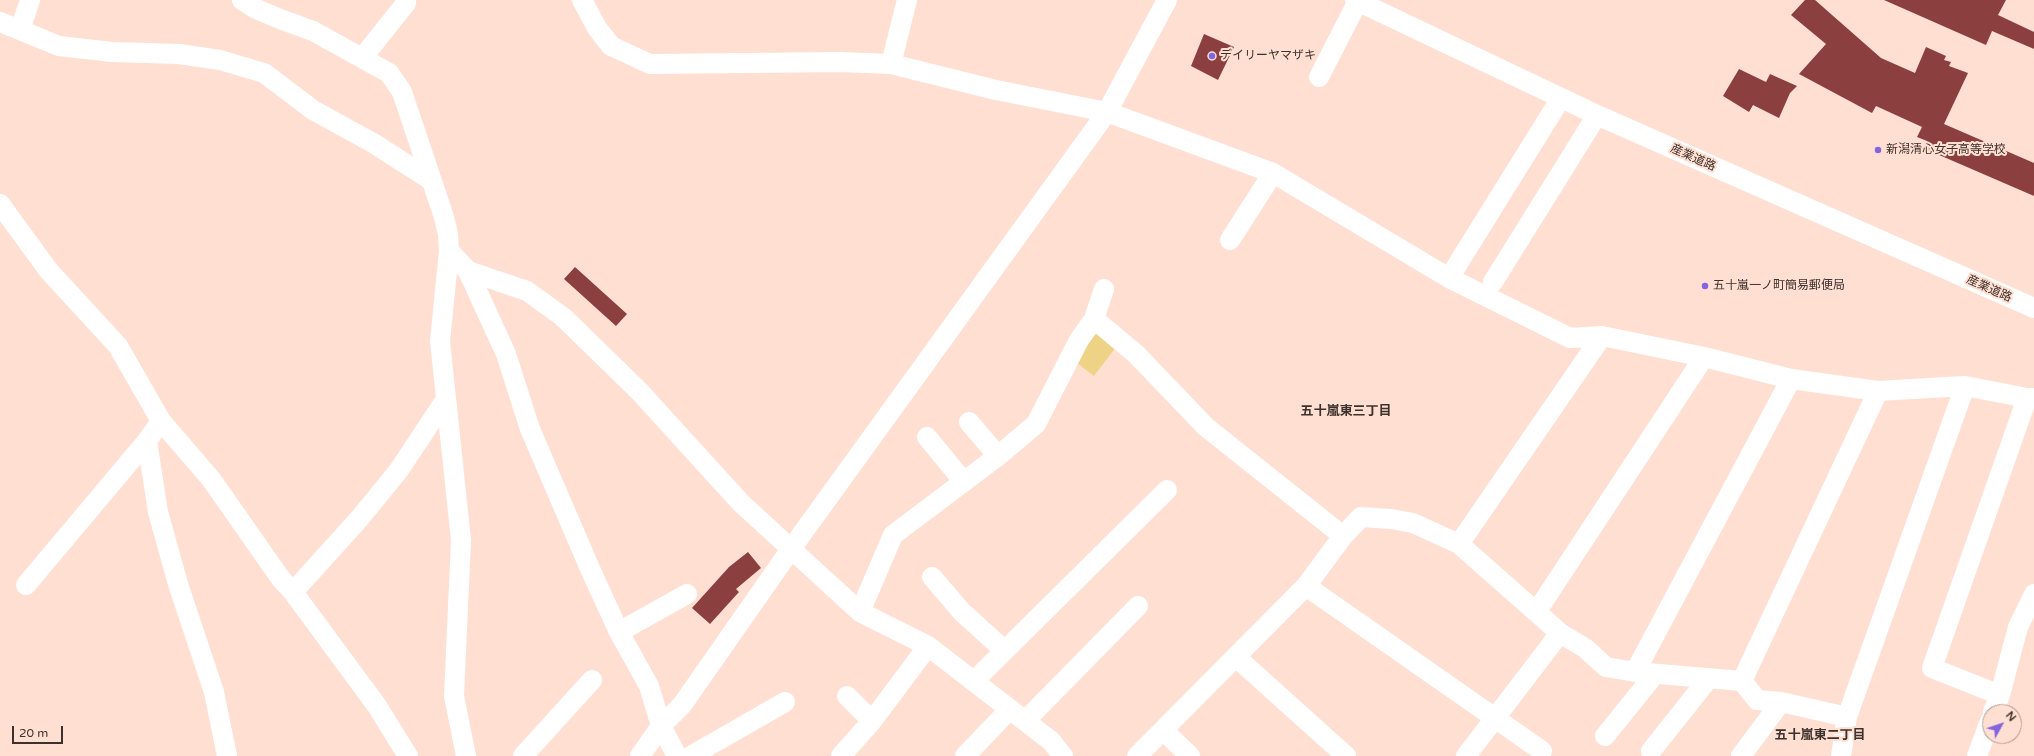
<!DOCTYPE html>
<meta charset="utf-8">
<style>
body{margin:0}
#map{position:relative;width:2034px;height:756px;overflow:hidden;background:#ffdfd2;font-family:"Varela Round",sans-serif}
canvas{display:block}
.north{position:absolute;left:1982px;top:704px;width:40px;height:40px;box-sizing:border-box;background:#ffdfd2;border:1px solid #b19990;border-radius:50%;rotate:50deg;font-size:11px;font-weight:700;line-height:16px;text-align:center;color:#3d312c}
.north::after{content:'';display:block;margin:auto;width:14px;height:18px;background:#8266e1;clip-path:polygon(50% 0,100% 100%,50% 72%,0 100%)}
.scale{position:absolute;left:12px;top:726px;width:51px;height:18px;box-sizing:border-box;border:2px solid #3d312c;border-top:0;padding-left:5px;font-size:12px;line-height:14px;white-space:nowrap;color:#3d312c;-webkit-text-stroke:3px #ffdfd2;paint-order:stroke}
</style>
<div id="map">
<canvas width="2034" height="756"></canvas>
<div class="north">N</div>
<div class="scale">20 m</div>
</div>
<script>
const context = document.querySelector('canvas').getContext('2d');
context.lineJoin = 'round';
function paint(path, color) {
  context.fillStyle = color;
  context.fill(path, 'evenodd');
}
function stroke(path, color, width, dash) {
  context.strokeStyle = color;
  context.lineWidth = width;
  context.lineCap = dash ? 'butt' : 'round';
  context.setLineDash(dash || []);
  context.stroke(path);
}
function write(font, color, halo, rows, align = 'center') {
  context.font = font + ' "Varela Round","Noto Sans JP",sans-serif';
  context.lineWidth = 4;
  context.setLineDash([]);
  context.textBaseline = 'middle';
  context.strokeStyle = halo;
  context.fillStyle = color;
  for (const [text, x, y, turn = 0] of rows) {
    context.save();
    context.translate(x, y);
    context.rotate((+turn || 0) * Math.PI / 180);
    context.textAlign = isNaN(turn) ? turn : align;
    if (halo) context.strokeText(text, 0, 0);
    context.fillText(text, 0, 0);
    context.restore();
  }
}
const green = new Path2D(`
 M 1096,329 L 1116,347 L 1094,376 L 1073,360 Z`);
const building = new Path2D(`
 M 1805,0 L 1815,0 L 1881,58 L 1915,73 L 1926,47 L 1946,56 L 1944,60 L 1951,62 L 1949,66 L 1968,73 L 1944,124 L 2034,163 L 2034,196 L 1923,148 L 1927,141 L 1917,137 L 1922,127 L 1876,106 L 1872,113 L 1799,74 L 1826,44 L 1791,15 Z
 M 1884,0 L 2006,0 L 1998,15 L 2034,32 L 2034,49 L 1992,31 L 1986,45 Z
 M 1204,34 L 1234,47 L 1218,80 L 1191,66 Z
 M 1739,69 L 1766,82 L 1770,74 L 1797,86 L 1790,93 L 1779,118 L 1753,105 L 1749,112 L 1723,96 Z
 M 575,267 L 627,314 L 616,326 L 564,279 Z
 M 748,552 L 761,568 L 736,589 L 739,592 L 710,624 L 692,608 L 729,567 Z`);
const minor = new Path2D(`
 M 242,0 L 254,8 L 280,19 L 313,31 L 389,73 L 402,92 L 443,214 L 448,234 L 449,251 L 440,341 L 461,540 L 454,696 L 466,756
 M 582,0 L 597,28 L 611,46 L 650,64 L 840,62 L 891,64 L 996,90 L 1107,112 L 1273,173 L 1449,278 L 1570,338 L 1602,336 L 1704,357 L 1791,379 L 1878,391 L 1965,386 L 2027,398 L 2034,398
 M 1355,0 L 1597,115 L 2034,308
 M 0,22 L 59,46 L 112,52 L 179,54 L 220,60 L 264,73 L 313,110 L 373,143 L 431,180
 M 20,30 L 30,0
 M 363,57 L 406,3 L 406,0
 M 891,64 L 907,0
 M 1319,77 L 1358,1
 M 0,204 L 49,271 L 118,346 L 161,421 L 211,479 L 281,579 L 293,592 L 377,706 L 408,756
 M 1230,240 L 1273,173
 M 449,251 L 468,271 L 527,291 L 563,317 L 639,391 L 741,503 L 860,612 L 928,646 L 1051,741 L 1063,756
 M 468,271 L 506,354 L 530,429 L 591,571 L 619,632 L 649,686 L 661,726 L 677,756
 M 1449,278 L 1561,98
 M 1493,282 L 1597,115
 M 1094,319 L 1136,354 L 1206,427 L 1343,536
 M 161,421 L 147,441 L 158,512 L 178,584 L 214,692 L 227,756
 M 969,422 L 998,456
 M 927,437 L 964,482
 M 1459,544 L 1602,336
 M 932,577 L 962,612 L 1004,650
 M 26,585 L 147,441
 M 1306,586 L 1542,751
 M 293,592 L 359,519 L 399,470 L 446,399
 M 1537,611 L 1704,357
 M 860,612 L 893,535 L 998,456 L 1036,424 L 1079,340 L 1094,319 L 1104,289
 M 619,632 L 687,594
 M 1236,657 L 1346,756
 M 1635,672 L 1742,681 L 1878,391
 M 974,681 L 1167,490
 M 1742,681 L 1757,700 L 1781,702 L 1847,717
 M 2000,695 L 1932,668 L 2027,398
 M 847,696 L 872,721
 M 1993,712 L 2000,695 L 2018,627 L 2034,594
 M 1025,721 L 1138,606
 M 1163,730 L 1190,756
 M 1605,736 L 1655,674
 M 1651,751 L 1709,678
 M 523,756 L 592,680
 M 640,756 L 661,726 L 682,705 L 791,549 L 1107,112 L 1167,0
 M 691,756 L 785,702
 M 841,756 L 872,721 L 928,646
 M 965,756 L 1010,709
 M 1137,756 L 1306,586 L 1343,536 L 1361,517 L 1391,519 L 1413,523 L 1459,544 L 1560,633 L 1585,648 L 1606,667 L 1635,672 L 1791,379
 M 1466,756 L 1560,633
 M 1741,756 L 1781,702
 M 1841,756 L 1847,717 L 1965,386
 M 1977,756 L 1990,721`);
const markers = [
 [1212,56,4,"#8266e1"],
 [1878,150,4,"#8266e1"],
 [1705,286,4,"#8266e1"]
];
const poiNames = [
 ["デイリーヤマザキ",1220,56],
 ["新潟清心女子高等学校",1886,150],
 ["五十嵐一ノ町簡易郵便局",1713,286]
];
const streetNames = [
 ["産業道路",1693,158,24],
 ["産業道路",1989,289,24]
];
const neighbourhoodNames = [
 ["五十嵐東三丁目",1346,412],
 ["五十嵐東二丁目",1820,736]
];
paint(green, '#eed387');
paint(building, '#8b3f3f');
stroke(minor, '#fff', 20);
for (const [x, y, r, color] of markers) {
  const dot = new Path2D();
  dot.arc(x, y, r, 0, 2 * Math.PI);
  context.fillStyle = color;
  context.fill(dot);
  stroke(dot, '#ffdfd2', 1.5);
}
write('12px', '#3d312c', '#ffdfd2', poiNames, 'left');
write('12px', '#3d312c', '#ffdfd2', streetNames);
write('bold 13px', '#3d312c', '#ffdfd2', neighbourhoodNames);
</script>
